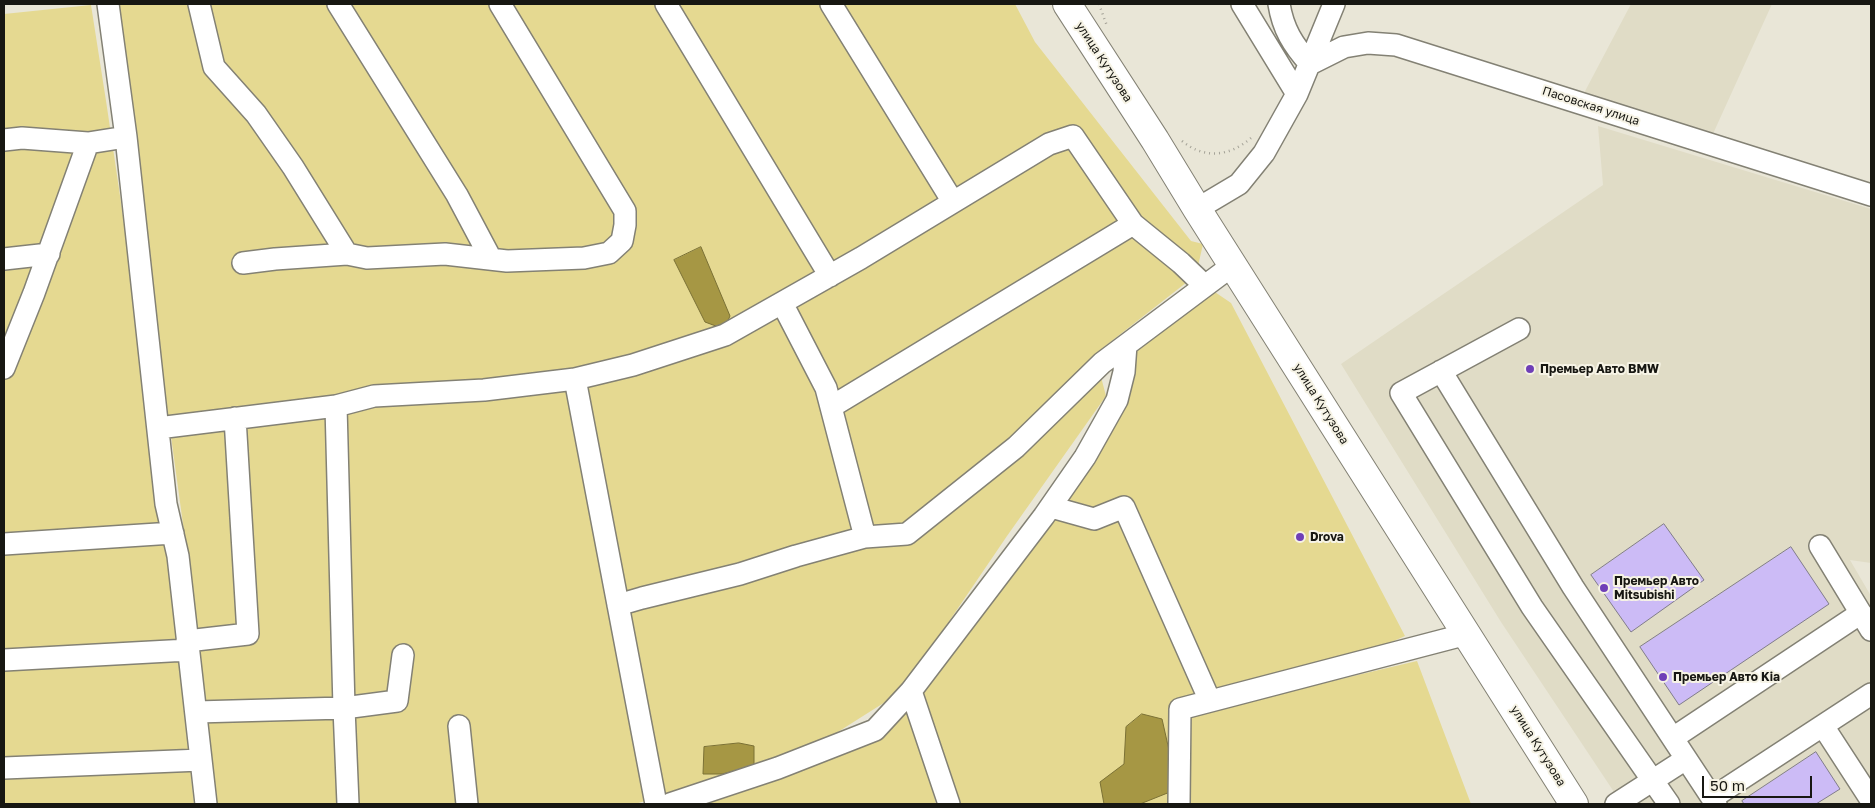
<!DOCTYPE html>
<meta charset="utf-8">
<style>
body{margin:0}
#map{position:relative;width:1875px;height:808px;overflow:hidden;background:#e9e6d7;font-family:"Golos Text",sans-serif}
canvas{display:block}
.frame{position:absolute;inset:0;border:5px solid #171712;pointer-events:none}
.scale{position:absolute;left:1702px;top:776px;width:110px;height:22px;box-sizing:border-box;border:2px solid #171712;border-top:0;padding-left:6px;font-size:15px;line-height:18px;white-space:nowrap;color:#171712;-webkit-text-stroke:4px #f6f3e5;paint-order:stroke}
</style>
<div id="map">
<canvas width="1875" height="808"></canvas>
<div class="frame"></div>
<div class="scale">50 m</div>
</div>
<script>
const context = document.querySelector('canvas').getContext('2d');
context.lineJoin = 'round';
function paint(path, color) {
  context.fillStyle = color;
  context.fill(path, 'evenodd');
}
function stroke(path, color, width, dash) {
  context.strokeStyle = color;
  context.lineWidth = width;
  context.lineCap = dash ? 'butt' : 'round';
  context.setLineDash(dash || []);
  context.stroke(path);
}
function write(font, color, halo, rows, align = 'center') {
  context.font = font + ' "Golos Text",sans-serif';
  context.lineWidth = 4;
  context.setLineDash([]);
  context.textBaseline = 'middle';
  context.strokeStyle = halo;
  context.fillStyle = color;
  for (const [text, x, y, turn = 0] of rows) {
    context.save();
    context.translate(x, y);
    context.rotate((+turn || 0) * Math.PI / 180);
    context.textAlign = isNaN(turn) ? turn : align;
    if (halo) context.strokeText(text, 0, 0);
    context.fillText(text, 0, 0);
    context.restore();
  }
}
const built = new Path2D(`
 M 1631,4 L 1772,4 L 1712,136 L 1583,95 Z
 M 1598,126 L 1871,209 L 1871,563 L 1850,560 L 1871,596 L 1871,804 L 1622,804 L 1501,622 L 1341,364 L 1603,185 Z`);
const green = new Path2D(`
 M 112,4 L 1015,4 L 1035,42 L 1191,241 L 1203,244 L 1196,275 L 1095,354 L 1106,396 L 1007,536 L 901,692 L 803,754 L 635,804 L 216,804 L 195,612 Z
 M 91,5 C 134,271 166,536 194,804 L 4,804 L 4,14 Z
 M 1209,288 L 1231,303 L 1405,636 L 1360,656 L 1215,691 L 1128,501 C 1101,511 1093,513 1067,500 L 1127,402 L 1118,359 Z
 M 1053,517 L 1121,518 L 1200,695 L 1175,702 L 1174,804 L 951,804 L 919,692 L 937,676 L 1013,568 Z
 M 1417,661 L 1471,804 L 1187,804 L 1188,715 Z
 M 910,705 L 936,804 L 697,804 Z`);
const water = new Path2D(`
 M 701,247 L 730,316 L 724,329 L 705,322 L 674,260 Z
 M 1142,714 L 1162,719 L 1171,759 L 1170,792 L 1140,804 L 1104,804 L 1100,782 L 1124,764 L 1126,727 Z
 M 739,743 L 754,746 L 754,766 L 722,774 L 703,774 L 704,747 Z`);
const building = new Path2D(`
 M 1664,524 L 1704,580 L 1631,632 L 1591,575 Z
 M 1791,547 L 1829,604 L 1679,705 L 1640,647 Z
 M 1816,752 L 1840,789 L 1816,804 L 1744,804 L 1742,801 Z`);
const path = new Path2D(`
 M 1099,4 L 1107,26
 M 1182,141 C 1204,159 1229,157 1251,138`);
const minor = new Path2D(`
 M 108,4 L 126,137 L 166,504 L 178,556 L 206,804
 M 199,4 L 214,67 L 256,114 L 293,167 L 347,254 L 275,259 L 243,263
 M 338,4 L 457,195 L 491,259
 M 666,4 L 830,276
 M 831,4 L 953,202
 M 1242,4 L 1297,94
 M 1279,4 C 1283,29 1293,45 1310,64 L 1344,47 L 1368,43 L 1396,45 L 1871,195
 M 4,140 L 22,138 L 88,143
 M 1197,209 L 1239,184 L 1264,153 L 1297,94 L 1334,4
 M 347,254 L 367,258 L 445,254 L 507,261 L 584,258 L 609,253 L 622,241 L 625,225 L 625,211 L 500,4
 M 4,259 L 49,254
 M 782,303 L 826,388 L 865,537 L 907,534 L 1016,447 L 1102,363 L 1233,265
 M 1519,329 L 1401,393 L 1532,607 L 1669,804
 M 4,368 L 34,293 L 88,143 L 126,137
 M 1441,371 L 1573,587 L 1716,804
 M 336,406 L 344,708 L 397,701 L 403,655
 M 831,407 L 1133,224
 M 158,428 L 336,406 L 374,396 L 484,390 L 575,379
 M 1051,507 L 1094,519 L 1124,507 L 1210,701
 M 4,544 L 173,533
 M 1820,546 L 1871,630
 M 618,605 L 642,598 L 740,574 L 796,556 L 865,537
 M 187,641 L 248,634 L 235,418
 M 4,660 L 188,650
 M 196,712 L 344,708 L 348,804
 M 459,726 L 467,804
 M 1823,726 L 1871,800
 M 1673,738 L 1861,613
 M 4,768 L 201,760
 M 1712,798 L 1871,694
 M 656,804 L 575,379 L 633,365 L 725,335 L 861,258 L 1049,144 L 1073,136 L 1133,224 L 1181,263 L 1204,285
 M 670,804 L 778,768 L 875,730 L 911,691
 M 949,804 L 911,691 L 1044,516 L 1085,457 L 1117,400 L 1124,372 L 1126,345
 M 1179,804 L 1180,709 L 1467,634
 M 1616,804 L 1686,759`);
const major = new Path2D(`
 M 1067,4 L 1155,140 L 1197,209 L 1574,804`);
const markers = [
 [1530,369,5,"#6f3fb7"],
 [1300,537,5,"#6f3fb7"],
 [1604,588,5,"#6f3fb7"],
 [1663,677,5,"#6f3fb7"]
];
const streetNames = [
 ["улица Кутузова",1104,62,57],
 ["Пасовская улица",1591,106,18],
 ["улица Кутузова",1321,404,58],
 ["улица Кутузова",1538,746,58]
];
const poiNames = [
 ["Премьер Авто BMW",1540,369],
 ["Drova",1310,537],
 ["Премьер Авто",1614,581],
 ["Mitsubishi",1614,595],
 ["Премьер Авто Kia",1673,677]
];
paint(built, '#e0dcc6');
paint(green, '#e5d991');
paint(water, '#a69744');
stroke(water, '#7b7135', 1);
paint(building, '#ccbbf6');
stroke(building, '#817d8a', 1);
stroke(minor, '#838174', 24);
stroke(major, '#838174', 30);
stroke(path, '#a5a398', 2.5, [1, 4]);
stroke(minor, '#fff', 21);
stroke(major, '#fff', 28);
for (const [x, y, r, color] of markers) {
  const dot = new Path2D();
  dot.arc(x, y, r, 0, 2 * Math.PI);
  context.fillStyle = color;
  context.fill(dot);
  stroke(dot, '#f6f3e5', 2);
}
write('12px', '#171712', '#f6f3e5', streetNames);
write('bold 12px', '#171712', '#f6f3e5', poiNames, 'left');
</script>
